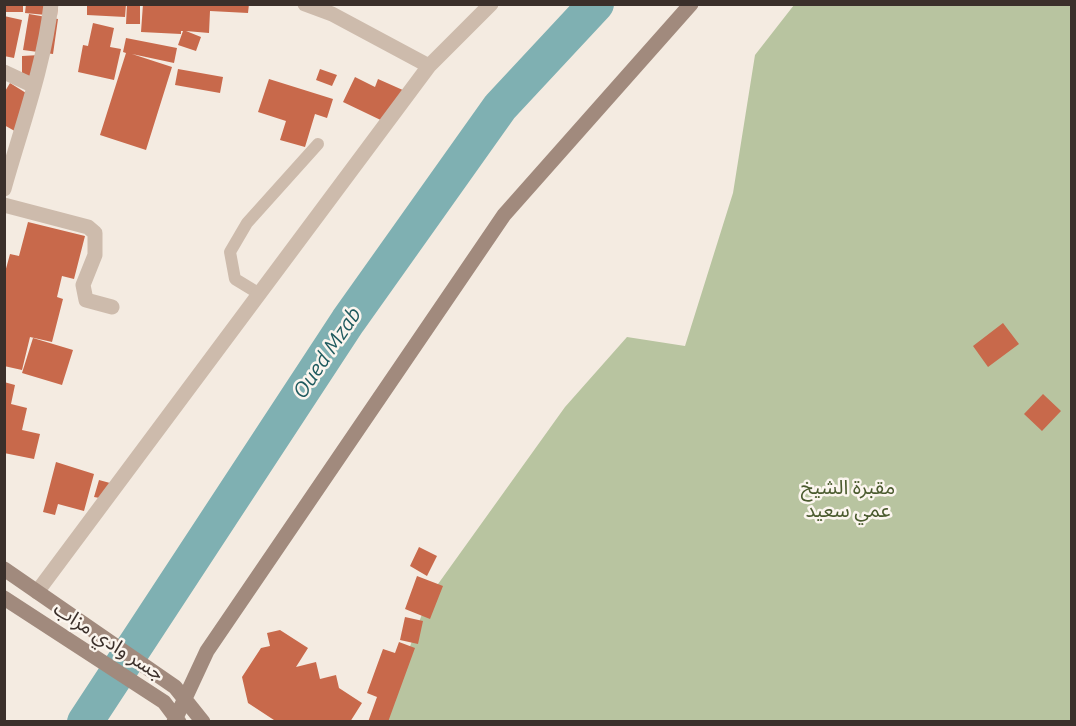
<!DOCTYPE html>
<meta charset="utf-8">
<style>
body{margin:0}
#map{position:relative;width:1076px;height:726px;overflow:hidden;background:#f4ebe1;font-family:Ubuntu,sans-serif}
canvas{display:block}
.frame{position:absolute;inset:0;border:6px solid #3b302b;pointer-events:none}
</style>
<div id="map">
<canvas width="1076" height="726"></canvas>
<div class="frame"></div>
</div>
<script>
const context = document.querySelector('canvas').getContext('2d');
context.lineJoin = 'round';
function paint(path, color) {
  context.fillStyle = color;
  context.fill(path, 'evenodd');
}
function stroke(path, color, width, dash) {
  context.strokeStyle = color;
  context.lineWidth = width;
  context.lineCap = dash ? 'butt' : 'round';
  context.setLineDash(dash || []);
  context.stroke(path);
}
function write(font, color, halo, rows, align = 'center') {
  context.font = font + ' Ubuntu,"Noto Sans Arabic",sans-serif';
  context.lineWidth = 5;
  context.setLineDash([]);
  context.textBaseline = 'middle';
  context.strokeStyle = halo;
  context.fillStyle = color;
  for (const [text, x, y, turn = 0] of rows) {
    context.save();
    context.translate(x, y);
    context.rotate((+turn || 0) * Math.PI / 180);
    context.textAlign = isNaN(turn) ? turn : align;
    if (halo) context.strokeText(text, 0, 0);
    context.fillText(text, 0, 0);
    context.restore();
  }
}
const green = new Path2D(`
 M 794,5 L 1071,5 L 1071,721 L 382,722 L 428,598 L 565,407 L 627,337 L 685,346 L 733,193 L 755,55 Z`);
const river = new Path2D(`
 M 85,722 L 348,321 L 500,107 L 596,4`);
const building = new Path2D(`
 M 4,4 L 23,4 L 23,12 L 4,12 Z
 M 26,4 L 58,4 L 57,16 L 25,13 Z
 M 87,4 L 126,4 L 125,17 L 87,15 Z
 M 127,4 L 140,4 L 140,24 L 126,24 Z
 M 143,4 L 249,4 L 248,13 L 210,11 L 209,33 L 186,31 L 201,37 L 196,51 L 178,45 L 183,31 L 181,31 L 181,34 L 141,32 Z
 M 29,14 L 58,19 L 53,54 L 23,50 Z
 M 4,16 L 22,20 L 14,58 L 4,56 Z
 M 93,23 L 114,28 L 110,47 L 121,49 L 114,80 L 78,72 L 83,45 L 88,46 Z
 M 126,38 L 177,48 L 174,63 L 132,54 L 172,67 L 146,150 L 100,135 L 126,53 L 123,52 Z
 M 40,55 L 41,77 L 22,77 L 22,56 Z
 M 178,69 L 223,77 L 220,93 L 175,85 Z
 M 320,69 L 337,75 L 332,86 L 316,80 Z
 M 355,77 L 375,87 L 378,79 L 405,91 L 389,124 L 343,102 Z
 M 269,79 L 333,99 L 327,118 L 315,114 L 305,147 L 280,140 L 286,121 L 258,112 Z
 M 10,83 L 34,98 L 20,134 L 4,125 L 4,93 Z
 M 28,222 L 85,236 L 74,279 L 62,276 L 57,297 L 63,299 L 52,342 L 30,337 L 22,370 L 4,366 L 4,276 L 10,254 L 19,256 Z
 M 1003,323 L 1019,344 L 988,367 L 973,346 Z
 M 33,338 L 73,350 L 62,385 L 22,373 Z
 M 4,382 L 15,385 L 11,404 L 27,408 L 22,430 L 40,434 L 34,459 L 4,453 Z
 M 1043,394 L 1061,411 L 1042,431 L 1024,414 Z
 M 56,462 L 94,474 L 84,511 L 58,504 L 55,515 L 43,512 Z
 M 99,480 L 110,483 L 105,499 L 94,497 Z
 M 419,547 L 437,556 L 427,576 L 410,566 Z
 M 417,576 L 443,586 L 430,619 L 405,609 Z
 M 405,617 L 423,621 L 418,644 L 400,640 Z
 M 280,630 L 308,648 L 296,667 L 316,662 L 320,679 L 336,675 L 339,688 L 362,703 L 350,722 L 277,722 L 248,703 L 242,677 L 261,648 L 270,646 L 267,633 Z
 M 399,642 L 415,648 L 388,722 L 368,722 L 377,697 L 367,693 L 383,649 L 395,653 Z`);
const lane = new Path2D(`
 M 258,293 L 235,279 L 230,252 L 247,223 L 318,144`);
const street = new Path2D(`
 M 305,4 L 332,14 L 429,66
 M 4,72 L 34,86
 M 4,189 C 21,128 44,67 51,4
 M 4,205 L 88,227 L 95,233 L 95,255 L 83,285 L 86,300 L 112,307
 M 37,592 L 429,66 L 491,4`);
const secondary = new Path2D(`
 M 4,569 L 175,687 L 203,722
 M 4,598 L 164,702 L 179,722
 M 174,722 L 207,651 L 504,215 L 691,4`);
const parkNames = [
 ["مقبرة الشيخ",848,487],
 ["عمي سعيد",848,510]
];
const streetNames = [
 ["جسر وادي مزاب",109,641,33]
];
const waterNames = [
 ["Oued Mzab",327,353,-56]
];
paint(green, '#b8c4a0');
stroke(river, '#7fb0b2', 36);
paint(building, '#c8694b');
stroke(lane, '#cdbbac', 12);
stroke(street, '#cdbbac', 15);
stroke(secondary, '#a18a7d', 15);
write('20px', '#4a5a2e', '#fbf5ee', parkNames);
write('20px', '#3b302b', '#fbf5ee', streetNames);
write('italic 21px', '#1f5a5e', '#fbf5ee', waterNames);
</script>
